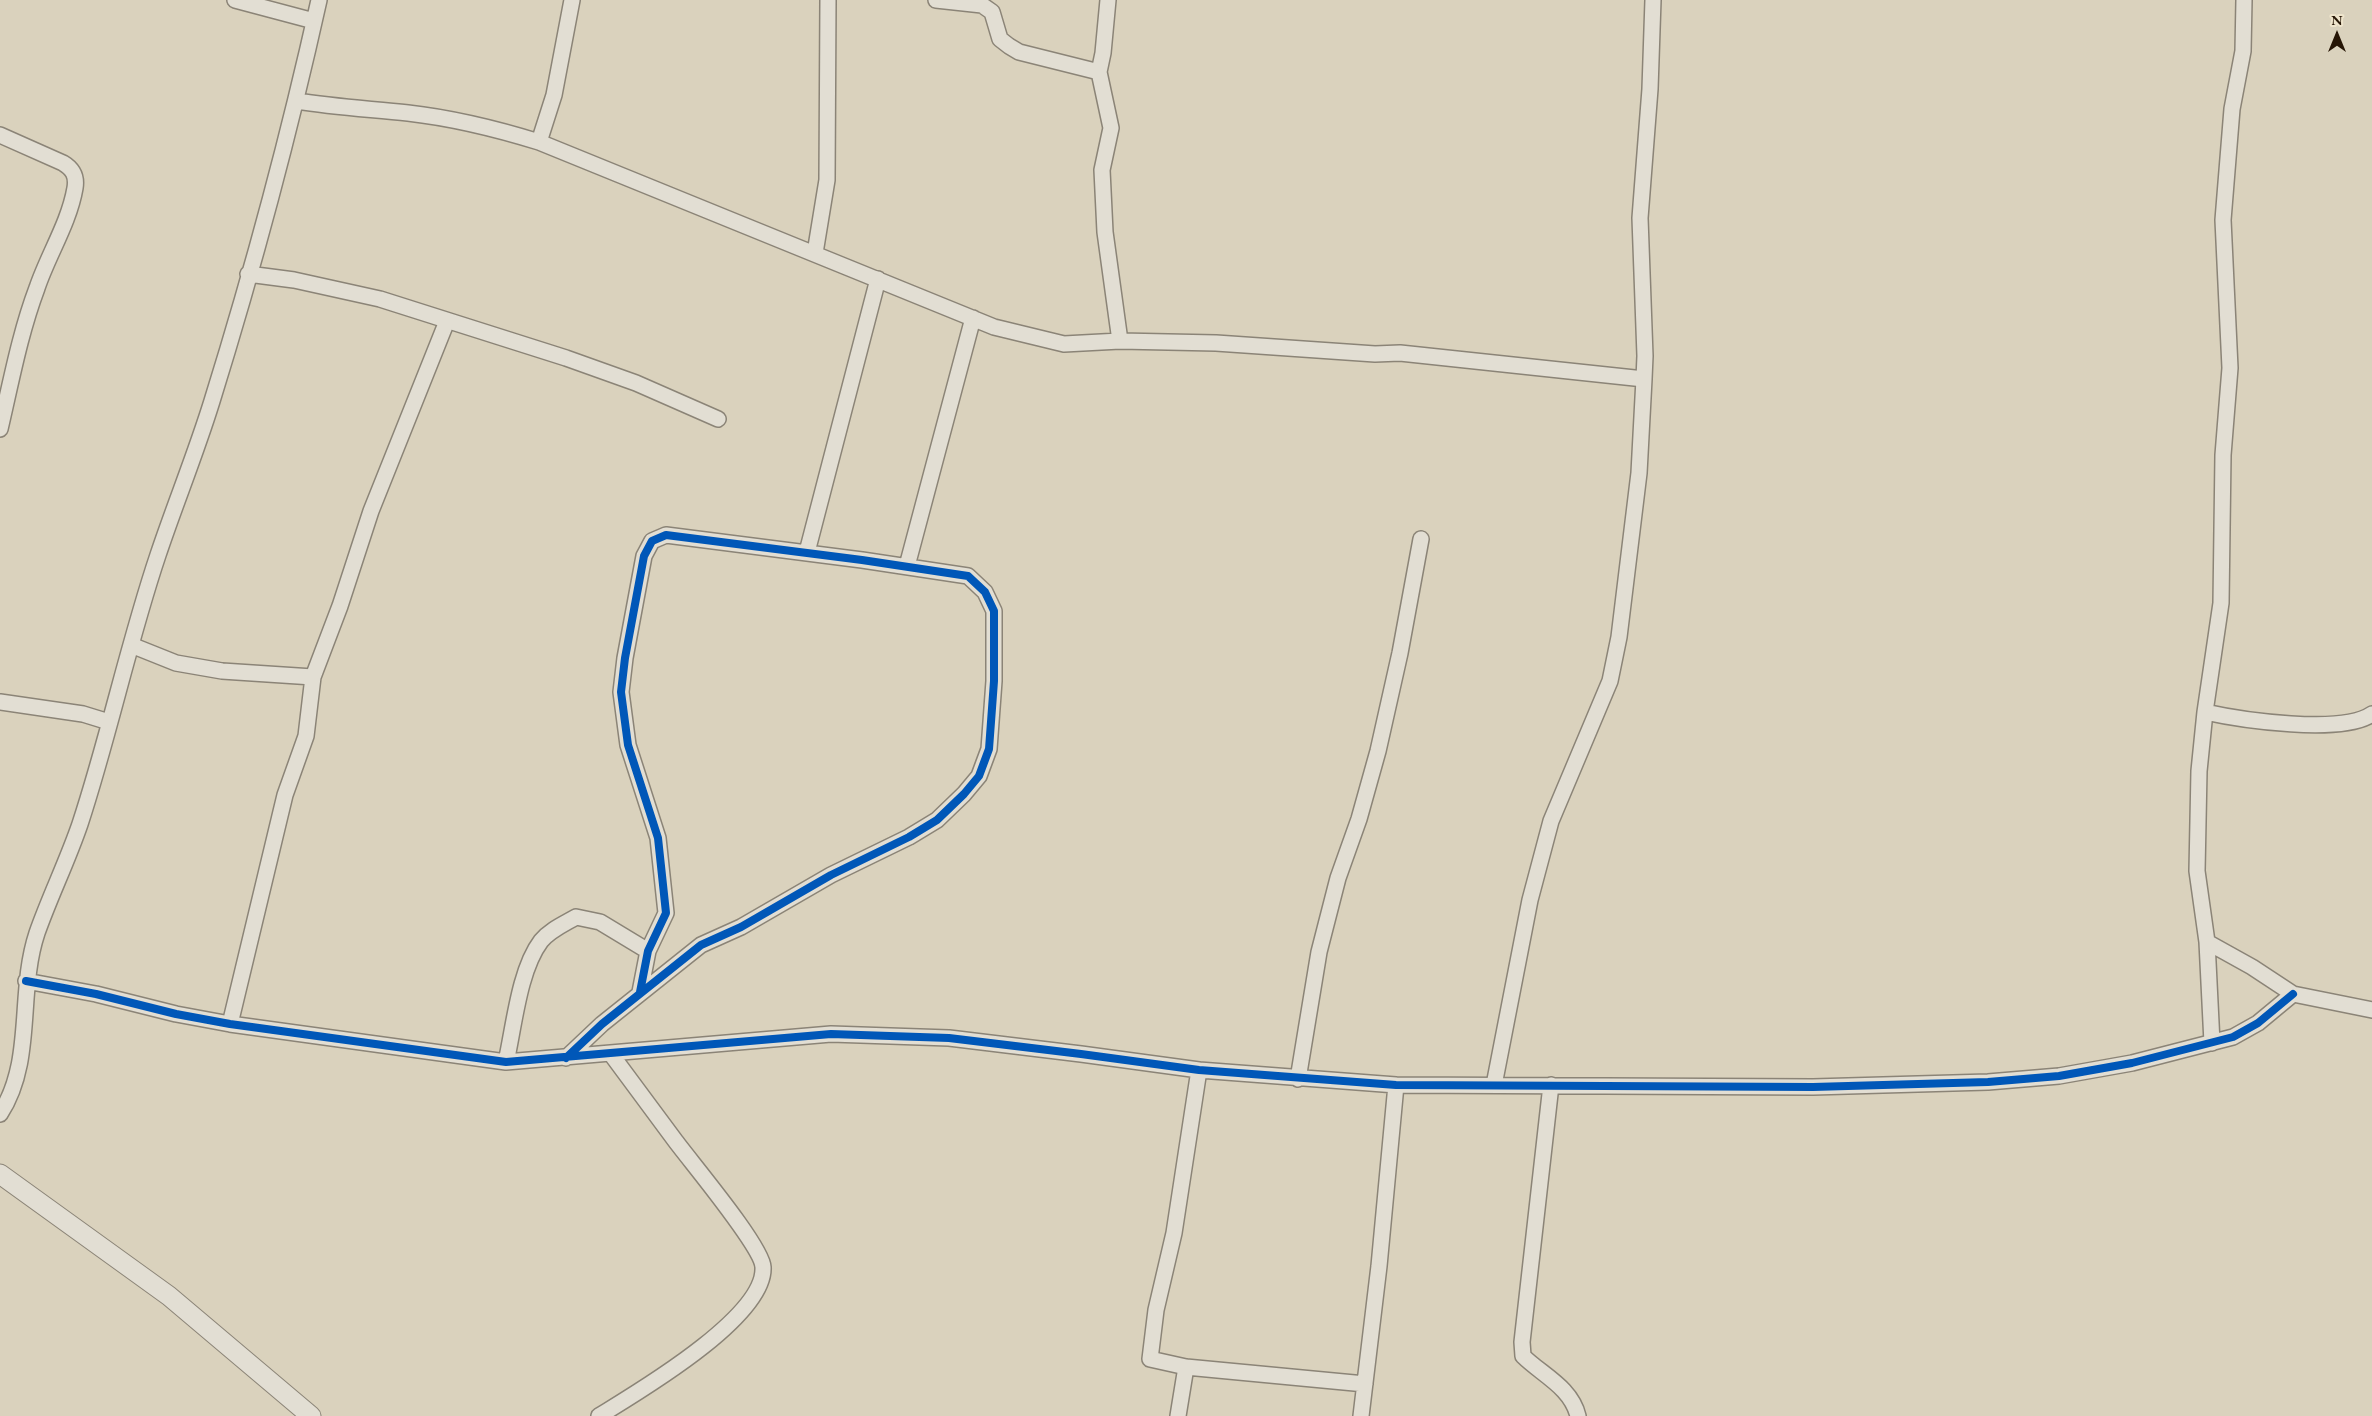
<!DOCTYPE html>
<style>
body{margin:0}
#map{position:relative;width:2372px;height:1416px;overflow:hidden;background:#dad2bd;font-family:"EB Garamond",serif}
canvas{display:block}
.north{position:absolute;left:2312px;top:10px;width:50px;height:50px;-webkit-text-stroke:4px #efe5cc;paint-order:stroke;rotate:0deg;font-size:14px;font-weight:700;line-height:20px;text-align:center;color:#261606}
.north::after{content:'';display:block;margin:auto;width:18px;height:22px;background:#261606;clip-path:polygon(50% 0,100% 100%,50% 72%,0 100%)}
</style>
<div id="map">
<canvas width="2372" height="1416"></canvas>
<div class="north">N</div>
</div>
<script>
const context = document.querySelector('canvas').getContext('2d');
context.lineJoin = 'round';
function stroke(path, color, width, dash) {
  context.strokeStyle = color;
  context.lineWidth = width;
  context.lineCap = dash ? 'butt' : 'round';
  context.setLineDash(dash || []);
  context.stroke(path);
}
const minor = new Path2D(`
 M 235,0 L 314,21
 M 936,0 L 982,5 L 992,12 L 1000,39 L 1009,46 L 1019,52 L 1099,72
 M 1108,0 L 1103,53 L 1099,72 L 1111,128 L 1102,170 L 1105,232 L 1120,341
 M 297,101 C 334,107 371,109 408,113 C 452,118 497,129 539,142 L 994,327 L 1064,344 L 1120,341 L 1216,343 L 1375,354 L 1400,353 L 1644,379
 M 0,135 L 63,163 C 73,169 77,176 75,188 C 69,223 48,255 37,288 C 20,333 11,382 0,429
 M 539,142 L 554,95 L 572,0
 M 815,253 L 827,180 L 828,0
 M 248,274 L 294,280 L 380,299 L 566,358 L 636,383 L 718,419
 M 807,552 L 878,279
 M 907,566 L 973,318
 M 131,645 L 176,663 L 222,671 L 313,677 L 340,606 L 371,511 L 447,321
 M 0,702 L 83,714 L 109,722
 M 2205,712 L 2221,603 L 2223,455 L 2230,368 L 2223,220 L 2232,109 L 2243,51 L 2244,0
 M 2207,942 L 2252,967 L 2293,994 L 2372,1010
 M 26,981 L 96,994 L 176,1014 L 230,1024 L 506,1062 L 831,1034 L 949,1038 L 1081,1054 L 1199,1070 L 1396,1085 L 1813,1087 L 1988,1082 L 2059,1076 L 2132,1063 L 2233,1037 L 2258,1023 L 2293,994
 M 230,1024 L 285,795 L 306,736 L 313,677
 M 2212,1043 L 2207,942 L 2197,871 L 2199,771 L 2205,712 C 2241,720 2342,735 2372,714
 M 566,1058 L 602,1024 L 701,945 L 741,927 L 831,875 L 909,837 L 937,820 L 964,794 L 979,776 L 989,749 L 994,681 L 994,611 L 985,592 L 968,576 L 862,560 L 666,535 L 652,541 L 644,556 L 625,658 L 621,692 L 628,745 L 658,838 L 666,913 L 648,951 L 640,992
 M 506,1062 C 514,1027 519,970 541,941 C 550,930 564,924 576,917 L 600,922 L 648,951
 M 1199,1070 L 1174,1233 L 1156,1310 L 1150,1359 L 1186,1367 L 1365,1384
 M 1298,1079 L 1319,952 L 1338,878 L 1359,819 L 1378,751 L 1400,653 L 1421,539
 M 1494,1085 L 1530,900 L 1551,821 L 1610,681 L 1619,637 L 1639,473 L 1644,379 L 1645,356 L 1640,218 L 1650,89 L 1653,0
 M 1551,1085 L 1522,1342 L 1523,1356 C 1542,1375 1571,1387 1578,1416
 M 0,1114 C 35,1060 17,993 37,933 C 50,896 67,862 80,824 C 109,736 128,644 158,555 C 175,504 196,453 212,401 C 253,269 289,135 319,0
 M 599,1416 C 638,1392 766,1317 763,1267 C 762,1246 690,1161 674,1139 C 653,1111 632,1082 611,1054
 M 1178,1416 L 1186,1367
 M 1361,1416 L 1379,1266 L 1396,1085`);
const tertiary = new Path2D(`
 M 0,1174 L 169,1296 L 311,1416`);
const cycleway = new Path2D(`
 M 26,981 L 96,994 L 176,1014 L 230,1024 L 506,1062 L 831,1034 L 949,1038 L 1081,1054 L 1199,1070 L 1396,1085 L 1813,1087 L 1988,1082 L 2059,1076 L 2132,1063 L 2233,1037 L 2258,1023 L 2293,994
 M 566,1058 L 602,1024 L 701,945 L 741,927 L 831,875 L 909,837 L 937,820 L 964,794 L 979,776 L 989,749 L 994,681 L 994,611 L 985,592 L 968,576 L 862,560 L 666,535 L 652,541 L 644,556 L 625,658 L 621,692 L 628,745 L 658,838 L 666,913 L 648,951 L 640,992`);
stroke(minor, '#8b8477', 18);
stroke(tertiary, '#8b8477', 21);
stroke(minor, '#e2ded3', 15);
stroke(tertiary, '#e2ded3', 19);
stroke(cycleway, '#0057b8', 8);
</script>
